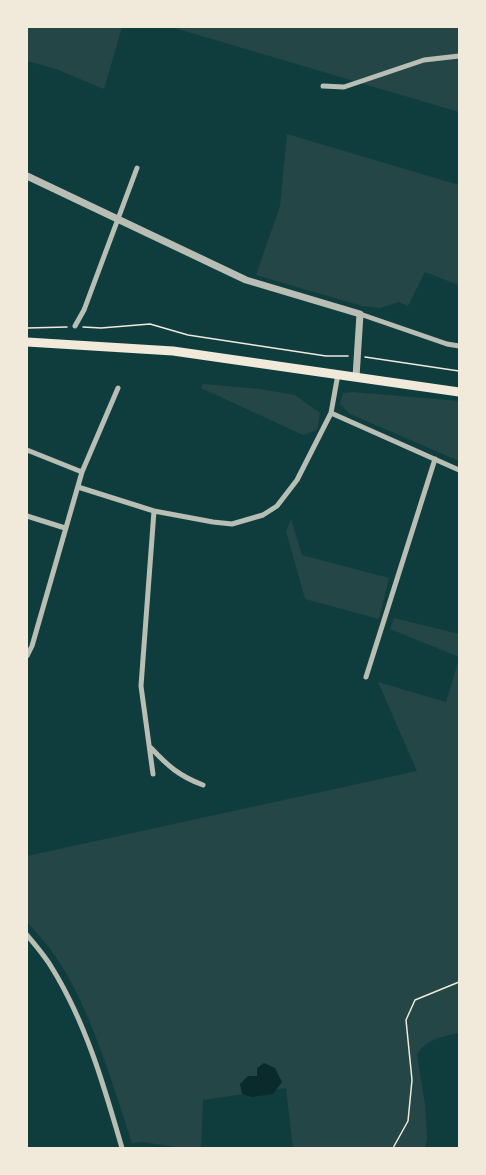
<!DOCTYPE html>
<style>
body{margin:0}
#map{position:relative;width:486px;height:1175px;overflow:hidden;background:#0f3d3e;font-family:Bitter,serif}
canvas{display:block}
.frame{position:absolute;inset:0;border:28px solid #f1e9da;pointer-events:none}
</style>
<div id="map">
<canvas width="486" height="1175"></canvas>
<div class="frame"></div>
</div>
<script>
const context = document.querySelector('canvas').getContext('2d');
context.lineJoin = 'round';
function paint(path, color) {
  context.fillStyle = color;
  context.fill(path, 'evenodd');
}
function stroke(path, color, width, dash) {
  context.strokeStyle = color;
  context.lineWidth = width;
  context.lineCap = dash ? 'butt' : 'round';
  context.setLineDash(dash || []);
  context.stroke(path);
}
const green = new Path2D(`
 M 27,27 L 122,27 L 104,89 L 56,69 L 27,61 Z
 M 171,27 L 459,27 L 459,112 Z
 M 287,134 L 459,185 L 458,285 L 425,272 L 408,306 L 399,302 L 380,308 L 362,306 L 256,275 L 280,206 Z
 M 203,384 L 260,389 L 295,395 L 320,413 L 317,430 L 303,435 L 201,388 Z
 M 353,392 L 459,401 L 459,461 L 350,414 L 340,404 L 343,393 Z
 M 291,519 L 302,555 L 389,578 L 379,619 L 305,599 L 286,531 Z
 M 394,618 L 459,634 L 459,657 L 390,629 Z
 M 459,659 L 459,1033 C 445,1036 423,1040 417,1055 L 425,1104 L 427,1139 L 425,1148 L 293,1148 L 286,1088 L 203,1100 L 201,1148 L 181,1148 L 143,1142 L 132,1143 C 112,1082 90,1006 54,954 C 46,943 36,932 27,922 L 27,856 L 417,771 L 378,682 L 446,702 Z`);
const water = new Path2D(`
 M 264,1063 L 275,1068 L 282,1082 L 273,1094 L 252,1097 L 242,1094 L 240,1084 L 248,1076 L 257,1076 L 257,1068 Z`);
const path = new Path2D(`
 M 83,327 L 101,328 L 150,324 L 188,335 L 326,356 L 348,356
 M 27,328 L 67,327
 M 365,357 L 459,371
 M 393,1148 L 408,1121 L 412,1080 L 406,1020 L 415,1000 L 459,982`);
const minor = new Path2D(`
 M 323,86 L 344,87 L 424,60 L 459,56
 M 360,314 L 447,344 L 459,346
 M 75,326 L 84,310 L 137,168
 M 331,413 L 459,470
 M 27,450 L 82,472
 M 78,487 L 154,511 L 213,522 L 232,524 L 263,515 L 277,506 L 297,480 L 331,413 L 338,374
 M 27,516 L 65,528
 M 27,656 L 32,646 L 82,472 L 118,388
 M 366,677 L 435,459
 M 151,748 C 168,766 179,776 203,785
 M 153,774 L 141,686 L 154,511
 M 27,935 C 35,945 45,956 52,968 C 86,1023 104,1086 122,1148`);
const tertiary = new Path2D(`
 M 27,176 L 246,280 L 360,314 L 356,377`);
const trunk = new Path2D(`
 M 27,342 L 173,351 L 459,392`);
paint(green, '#244646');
paint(water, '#0a2a2b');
stroke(path, '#f1e9da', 1.5);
stroke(minor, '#b8beb3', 5);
stroke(tertiary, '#b8beb3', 7);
stroke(trunk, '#f1e9da', 9);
</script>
